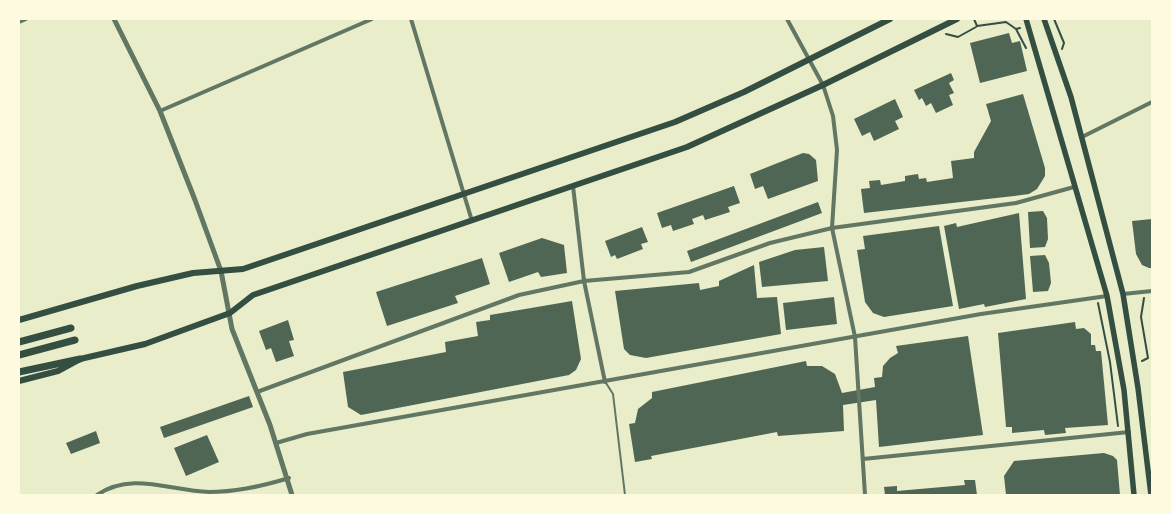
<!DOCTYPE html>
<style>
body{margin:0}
#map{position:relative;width:1171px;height:514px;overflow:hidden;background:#e9edc9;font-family:Commissioner,sans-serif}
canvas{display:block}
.frame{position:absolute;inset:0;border:20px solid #fefae0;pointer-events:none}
</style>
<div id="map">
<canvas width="1171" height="514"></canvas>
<div class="frame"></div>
</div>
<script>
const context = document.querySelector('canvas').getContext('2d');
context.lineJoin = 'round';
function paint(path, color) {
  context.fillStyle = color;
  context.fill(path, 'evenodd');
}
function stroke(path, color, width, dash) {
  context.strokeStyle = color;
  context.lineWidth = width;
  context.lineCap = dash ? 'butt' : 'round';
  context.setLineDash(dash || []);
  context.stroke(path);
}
const building = new Path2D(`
 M 1009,33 L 1012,43 L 1020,41 L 1027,71 L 980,83 L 970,43 Z
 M 951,73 L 954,80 L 949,83 L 954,93 L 949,95 L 953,105 L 936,113 L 931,103 L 926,106 L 922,98 L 919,100 L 914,90 Z
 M 1023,94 L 1045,168 L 1045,176 L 1037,189 L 1029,194 L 1014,196 L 864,213 L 861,189 L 870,188 L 869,181 L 880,180 L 881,185 L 905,181 L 905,176 L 918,174 L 919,179 L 926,178 L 927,182 L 953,178 L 951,161 L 974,158 L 974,152 L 991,121 L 986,104 Z
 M 895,99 L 903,117 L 895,121 L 899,129 L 874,141 L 870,132 L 862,136 L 854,119 Z
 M 803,153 L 809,154 L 816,160 L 818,181 L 768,199 L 763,186 L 755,189 L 750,174 Z
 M 734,186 L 740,203 L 728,207 L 730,212 L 705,220 L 703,215 L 692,219 L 694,224 L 673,231 L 671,225 L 662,228 L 657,213 Z
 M 818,202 L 822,213 L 691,262 L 687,251 Z
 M 1043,211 L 1047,218 L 1048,239 L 1045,247 L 1030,248 L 1028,212 Z
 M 1019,213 L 1026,299 L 985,307 L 984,304 L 959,309 L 944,226 L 956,223 L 957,227 Z
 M 1152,219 L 1152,268 L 1149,268 L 1142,265 L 1136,254 L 1132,221 Z
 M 939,226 L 953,306 L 884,317 L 873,313 L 865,302 L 857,250 L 865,249 L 863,236 Z
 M 642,227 L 648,242 L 641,244 L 643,249 L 617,259 L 615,255 L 611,257 L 605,241 Z
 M 542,238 L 564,245 L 567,273 L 541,277 L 538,272 L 509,282 L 499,253 Z
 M 824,247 L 828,281 L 762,287 L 759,262 L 795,250 Z
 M 1045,255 L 1049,263 L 1051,283 L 1048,291 L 1033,292 L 1030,256 Z
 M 482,258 L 490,284 L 455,296 L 458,303 L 387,326 L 376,292 Z
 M 754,265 L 757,298 L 777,297 L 781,334 L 646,358 L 630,355 L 624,349 L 615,291 L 699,283 L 700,290 L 719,286 L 719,281 Z
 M 834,297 L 837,324 L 786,330 L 783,303 Z
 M 572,301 L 581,359 L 576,370 L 569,375 L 361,415 L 348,407 L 343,372 L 446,352 L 445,342 L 478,336 L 476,322 L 490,320 L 490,315 Z
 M 288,320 L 294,340 L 289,341 L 294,356 L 276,362 L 271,348 L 266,350 L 259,331 Z
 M 1075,322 L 1076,329 L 1084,328 L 1091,334 L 1091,345 L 1095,345 L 1096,351 L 1101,351 L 1108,425 L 1065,428 L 1066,433 L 1045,435 L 1044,430 L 1012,433 L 1012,427 L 1006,427 L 998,333 Z
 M 968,336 L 983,435 L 879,447 L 876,400 L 843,405 L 844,431 L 778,436 L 777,432 L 651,456 L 652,459 L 635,462 L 629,424 L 635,423 L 638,409 L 652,398 L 652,392 L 806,361 L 807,366 L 822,366 L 835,374 L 842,393 L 875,387 L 874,378 L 882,377 L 883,366 L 890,358 L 898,353 L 896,346 Z
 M 249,396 L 253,407 L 164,438 L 160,427 Z
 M 96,431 L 100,443 L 71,454 L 66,443 Z
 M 207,435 L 219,462 L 186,476 L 174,448 Z
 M 1104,453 L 1113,456 L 1117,460 L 1120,495 L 1006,495 L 1004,476 L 1014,461 Z
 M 964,480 L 975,480 L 977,495 L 885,495 L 884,487 L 897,486 L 897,491 L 965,485 Z`);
const path = new Path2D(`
 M 974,19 L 977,26 L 1006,22 L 1016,29 L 1020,28
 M 1054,19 L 1064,43 L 1062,49
 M 1016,29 L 1026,48
 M 946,34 L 958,37 L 976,27
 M 1098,303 L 1110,362 L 1118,426
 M 1142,361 L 1148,358 L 1141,317 L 1144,298`);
const service = new Path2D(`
 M 606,383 L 613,394 L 625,495`);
const minor = new Path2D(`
 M 411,19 L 472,221
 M 787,19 L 823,85 L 833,116 L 837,150 L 832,228 L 855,337 L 865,495
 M 19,22 L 26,19
 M 160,111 L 372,19
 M 1082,137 L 1152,102
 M 573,186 L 584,281 L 605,382
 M 1123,294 L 1152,291
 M 257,392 L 519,295 L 584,281 L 689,272 L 770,243 L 832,228 L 1016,203 L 1074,187
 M 276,443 L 307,434 L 981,314 L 1107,296
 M 863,459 L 1129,432
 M 97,495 C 132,471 170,491 209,492 C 236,492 263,486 289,478`);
const tertiary = new Path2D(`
 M 114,19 L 160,111 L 195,200 L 221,271 L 232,329 L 270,425 L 292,495`);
const secondary = new Path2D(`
 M 1026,19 L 1107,296 L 1124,390 L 1134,495
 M 1044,19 L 1071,97 L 1123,294 L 1138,388 L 1151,495`);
const primary = new Path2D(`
 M 19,320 L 137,286 L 193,273 L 243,269 L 675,122 L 744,92 L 890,19
 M 19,381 L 58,371 L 80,359 L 145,344 L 230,313 L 253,295 L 687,147 L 823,85 L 957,19`);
const trunk = new Path2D(`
 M 19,342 L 71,328
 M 19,355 L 75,340
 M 19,372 L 80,359`);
paint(building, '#4f6655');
stroke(path, '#344e41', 2);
stroke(service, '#617663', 2);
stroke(minor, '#617663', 4);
stroke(tertiary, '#617663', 5);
stroke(secondary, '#344e41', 5.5);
stroke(primary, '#344e41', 6);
stroke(trunk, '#344e41', 7);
</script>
